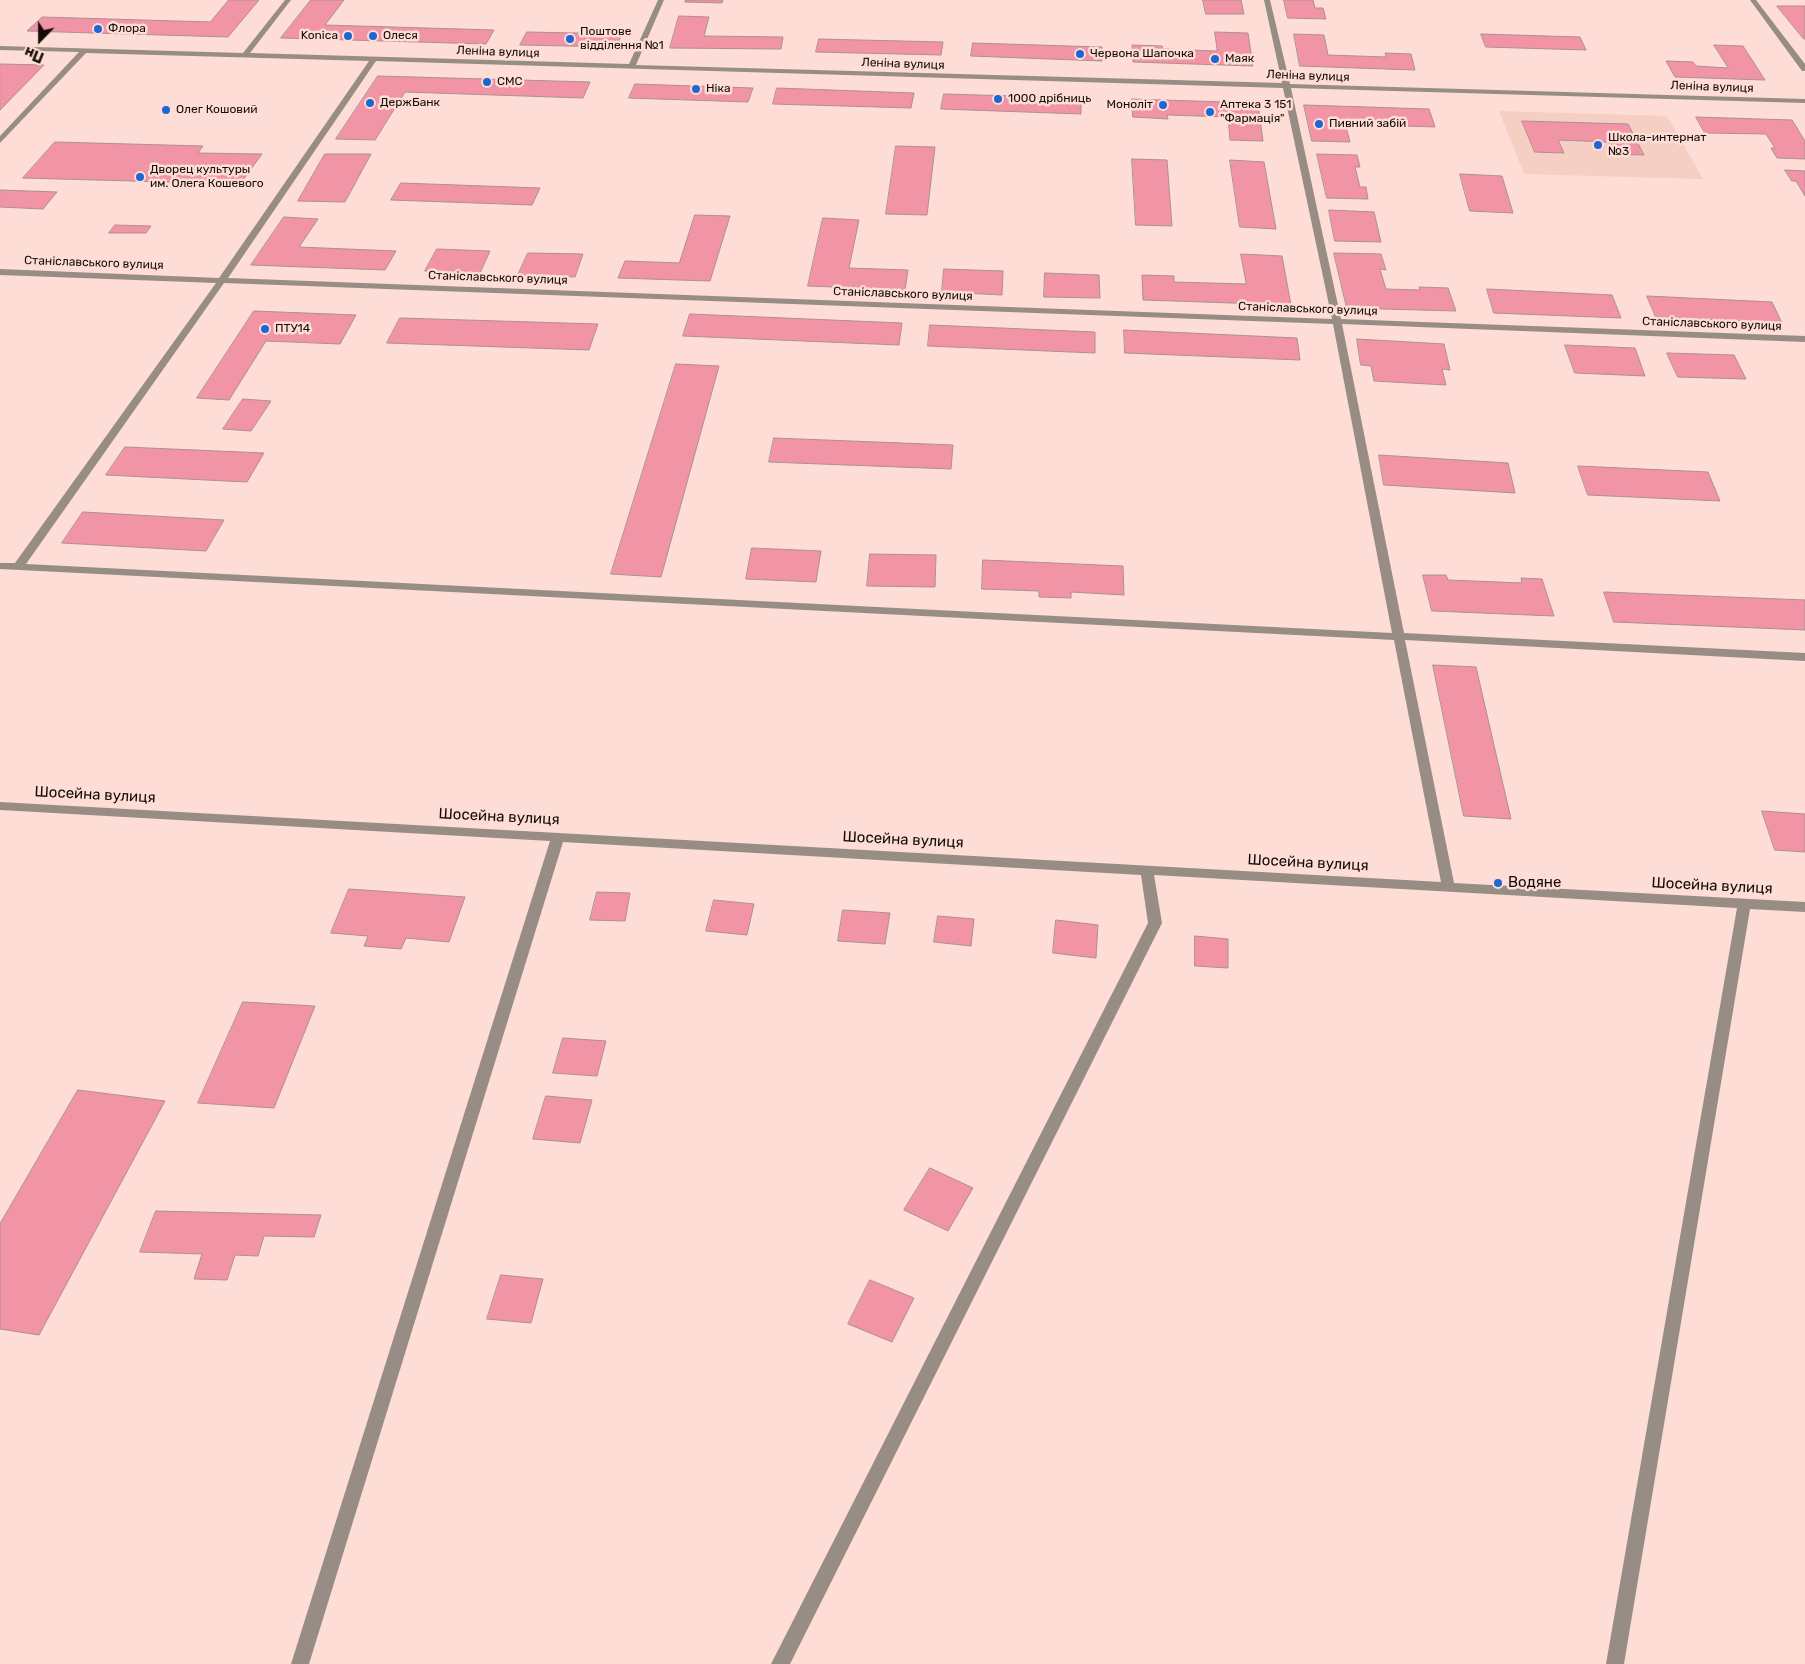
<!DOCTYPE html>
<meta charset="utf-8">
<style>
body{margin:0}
#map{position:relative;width:1805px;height:1664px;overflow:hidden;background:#fdddd5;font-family:Rubik,sans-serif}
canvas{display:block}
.north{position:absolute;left:15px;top:15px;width:50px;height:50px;-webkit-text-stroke:4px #fdddd5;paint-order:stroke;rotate:202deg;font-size:14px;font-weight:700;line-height:20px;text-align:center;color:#140a08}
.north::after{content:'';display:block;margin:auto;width:18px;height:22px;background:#140a08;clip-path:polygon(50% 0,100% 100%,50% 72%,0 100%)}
</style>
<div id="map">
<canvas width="1805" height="1664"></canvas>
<div class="north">Пн</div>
</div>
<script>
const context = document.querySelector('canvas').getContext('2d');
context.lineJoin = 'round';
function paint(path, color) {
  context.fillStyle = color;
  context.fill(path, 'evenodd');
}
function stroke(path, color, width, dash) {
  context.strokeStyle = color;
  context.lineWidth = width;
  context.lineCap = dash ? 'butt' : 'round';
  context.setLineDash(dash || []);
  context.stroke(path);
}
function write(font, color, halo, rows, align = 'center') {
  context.font = font + ' Rubik,sans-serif';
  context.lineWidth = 5;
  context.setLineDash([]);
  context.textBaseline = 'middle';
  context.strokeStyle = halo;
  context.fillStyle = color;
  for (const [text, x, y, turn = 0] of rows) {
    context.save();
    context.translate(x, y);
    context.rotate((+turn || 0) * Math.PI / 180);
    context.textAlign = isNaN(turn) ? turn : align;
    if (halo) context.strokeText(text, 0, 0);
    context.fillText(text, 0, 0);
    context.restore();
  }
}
const built = new Path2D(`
 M 1499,111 L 1667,116 L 1703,179 L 1524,174 Z`);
const building = new Path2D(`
 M 229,0 L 259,0 L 228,37 L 27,31 L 42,17 L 210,22 Z
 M 311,0 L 344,0 L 325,25 L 494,30 L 486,44 L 281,38 Z
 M 686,0 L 723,0 L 722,3 L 685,2 Z
 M 1203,0 L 1241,0 L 1244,14 L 1206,14 Z
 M 1284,0 L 1313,0 L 1315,8 L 1323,8 L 1326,19 L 1288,18 Z
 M 1777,6 L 1805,6 L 1805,39 L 1804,39 Z
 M 679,16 L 709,17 L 704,36 L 783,37 L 781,49 L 670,48 Z
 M 527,32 L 622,34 L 616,47 L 520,45 Z
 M 1215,32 L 1248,33 L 1253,66 L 1133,62 L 1132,45 L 1162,46 L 1163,49 L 1217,51 Z
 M 1294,34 L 1324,35 L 1328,55 L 1386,57 L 1385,53 L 1411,54 L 1415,70 L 1300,66 Z
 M 1481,34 L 1580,37 L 1586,50 L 1486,47 Z
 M 819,39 L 943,42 L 941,55 L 816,52 Z
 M 973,43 L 1102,47 L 1102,61 L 971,56 Z
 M 1714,45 L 1743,46 L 1765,80 L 1675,77 L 1666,61 L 1693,62 L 1696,66 L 1728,68 Z
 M 0,64 L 44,65 L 0,110 Z
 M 378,76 L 590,82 L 583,98 L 405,92 L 375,140 L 336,139 Z
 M 635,84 L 753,88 L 748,102 L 629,98 Z
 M 777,88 L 914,93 L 911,108 L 773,104 Z
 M 944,94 L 1081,98 L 1081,114 L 941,109 Z
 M 1132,99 L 1258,103 L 1263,141 L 1230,140 L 1228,117 L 1167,115 L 1168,119 L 1133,117 Z
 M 1304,105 L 1429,109 L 1435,127 L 1406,126 L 1405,122 L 1344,120 L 1350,142 L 1312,141 Z
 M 1696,117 L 1792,120 L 1805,141 L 1805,159 L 1777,158 L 1771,148 L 1775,148 L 1766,134 L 1705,133 Z
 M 1522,121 L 1628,124 L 1644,155 L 1614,154 L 1608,142 L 1558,140 L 1564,153 L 1535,152 Z
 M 55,142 L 203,146 L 198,153 L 262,154 L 240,184 L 23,178 Z
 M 896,146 L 935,147 L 927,215 L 886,214 Z
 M 325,154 L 371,154 L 345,202 L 298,201 Z
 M 1317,154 L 1357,155 L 1360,167 L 1355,167 L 1360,187 L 1366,187 L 1368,199 L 1327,198 Z
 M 1132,159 L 1167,160 L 1172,226 L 1136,225 Z
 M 1230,160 L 1264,162 L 1276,229 L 1240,227 Z
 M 1785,170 L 1805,171 L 1805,196 L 1796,181 L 1792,181 Z
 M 1460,174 L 1502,176 L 1513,213 L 1470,211 Z
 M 401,183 L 540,188 L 532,205 L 391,200 Z
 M 0,190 L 57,192 L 43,209 L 0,207 Z
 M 1329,210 L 1374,212 L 1381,242 L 1335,241 Z
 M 695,215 L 730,216 L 710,281 L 618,278 L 625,261 L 679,263 Z
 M 284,217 L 318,219 L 299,247 L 396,251 L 385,270 L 251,265 Z
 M 823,218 L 859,220 L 849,268 L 908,270 L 905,290 L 808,286 Z
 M 115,225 L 151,226 L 146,233 L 109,233 Z
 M 437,249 L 490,251 L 480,273 L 425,271 Z
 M 528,253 L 583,254 L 575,277 L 518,275 Z
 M 1334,253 L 1381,254 L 1386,270 L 1380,269 L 1386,289 L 1420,290 L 1419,287 L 1448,288 L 1456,311 L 1347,308 Z
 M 1241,254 L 1282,256 L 1291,305 L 1143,300 L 1142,275 L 1174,276 L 1174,282 L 1246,284 Z
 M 944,269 L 1003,271 L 1002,295 L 942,292 Z
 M 1045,273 L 1099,275 L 1100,298 L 1044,297 Z
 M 1487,289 L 1612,295 L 1621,318 L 1494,313 Z
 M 1647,296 L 1772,302 L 1782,323 L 1656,317 Z
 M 254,311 L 356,315 L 340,344 L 266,341 L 229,400 L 197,398 Z
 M 690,314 L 902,323 L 899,345 L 683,336 Z
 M 400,318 L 598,324 L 589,350 L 387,343 Z
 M 930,325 L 1095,332 L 1095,353 L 928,346 Z
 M 1124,330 L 1297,338 L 1300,360 L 1125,353 Z
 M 1357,339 L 1444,344 L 1450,370 L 1442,369 L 1446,385 L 1374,381 L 1371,366 L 1361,365 Z
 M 1565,345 L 1635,348 L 1645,376 L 1575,373 Z
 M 1667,353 L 1734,355 L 1746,379 L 1678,377 Z
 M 676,364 L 719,366 L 661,577 L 611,574 Z
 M 243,399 L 271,401 L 251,431 L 223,429 Z
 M 774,438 L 953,445 L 951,469 L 769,462 Z
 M 125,447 L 264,453 L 247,482 L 106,475 Z
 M 1379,455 L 1508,463 L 1515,493 L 1384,485 Z
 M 1578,466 L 1708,472 L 1720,501 L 1588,495 Z
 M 83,512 L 224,520 L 206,551 L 62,543 Z
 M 752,548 L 821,551 L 816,582 L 746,579 Z
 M 870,554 L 936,555 L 935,587 L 867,586 Z
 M 983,560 L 1123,566 L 1124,595 L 1071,592 L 1071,598 L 1039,597 L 1039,591 L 982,589 Z
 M 1423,575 L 1446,575 L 1448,580 L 1522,583 L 1521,578 L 1542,579 L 1554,616 L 1432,611 Z
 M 1604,592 L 1805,600 L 1805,630 L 1614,622 Z
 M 1433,665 L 1476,667 L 1511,819 L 1464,816 Z
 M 1762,811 L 1805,814 L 1805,852 L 1775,850 Z
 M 349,889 L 465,897 L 449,942 L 406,938 L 401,949 L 364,946 L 368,936 L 331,933 Z
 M 597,892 L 630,893 L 625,921 L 590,920 Z
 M 714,900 L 754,904 L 747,935 L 706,931 Z
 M 843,910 L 890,913 L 885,944 L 838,941 Z
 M 938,916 L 974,919 L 971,946 L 934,942 Z
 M 1056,920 L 1098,925 L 1096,958 L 1053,953 Z
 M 1195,936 L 1228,939 L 1228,968 L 1195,966 Z
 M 243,1002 L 315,1006 L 274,1108 L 198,1103 Z
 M 563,1038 L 606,1041 L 597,1076 L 553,1073 Z
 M 78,1090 L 165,1101 L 39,1335 L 0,1329 L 0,1224 Z
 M 546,1096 L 592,1100 L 580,1143 L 533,1139 Z
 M 930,1168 L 973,1188 L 948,1231 L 904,1210 Z
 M 156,1211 L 321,1215 L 314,1237 L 264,1236 L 258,1256 L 235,1255 L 227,1280 L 194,1279 L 202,1254 L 140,1252 Z
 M 501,1275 L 543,1279 L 531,1323 L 487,1319 Z
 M 870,1280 L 914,1298 L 892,1342 L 848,1324 Z`);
const minor = new Path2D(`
 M 285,0 L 291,0 L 250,53 L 629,64 L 658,0 L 664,0 L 636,65 L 1282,83 L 1264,0 L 1270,0 L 1290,84 L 1805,99 L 1805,103 L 1291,88 L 1341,319 L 1805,336 L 1805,342 L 1342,324 L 1404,633 L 1805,653 L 1805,661 L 1405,640 L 1454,883 L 1805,902 L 1805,912 L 1750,909 L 1624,1664 L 1606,1664 L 1737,908 L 1154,875 L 1162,923 L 790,1664 L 771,1664 L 1148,923 L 1141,875 L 563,842 L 309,1664 L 291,1664 L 550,841 L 0,810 L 0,802 L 1441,882 L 1394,640 L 0,569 L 0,563 L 15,563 L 216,283 L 0,275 L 0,269 L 219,278 L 369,61 L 86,53 L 0,143 L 0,136 L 79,52 L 0,50 L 0,46 L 243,53 ZM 376,61 L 1283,88 L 1332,319 L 228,278 ZM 224,283 L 1333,324 L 1392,633 L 26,564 Z
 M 1750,0 L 1756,0 L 1805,64 L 1805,71 L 1802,71 Z`);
const markers = [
 [98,29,5,"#1e66d2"],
 [348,36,5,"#1e66d2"],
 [373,36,5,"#1e66d2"],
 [570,39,5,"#1e66d2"],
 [1080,54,5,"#1e66d2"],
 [1215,59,5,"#1e66d2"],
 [487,82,5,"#1e66d2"],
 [696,89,5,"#1e66d2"],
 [998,99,5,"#1e66d2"],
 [370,103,5,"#1e66d2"],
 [1163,105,5,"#1e66d2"],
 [166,110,5,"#1e66d2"],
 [1210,112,5,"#1e66d2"],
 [1319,124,5,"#1e66d2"],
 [1598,145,5,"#1e66d2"],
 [140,177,5,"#1e66d2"],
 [265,329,5,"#1e66d2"],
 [1498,883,5,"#1e66d2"]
];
const farPoinames = [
 ["Флора",108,29],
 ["Поштове",580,32],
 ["відділення №1",580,46],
 ["Konica",338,36,"right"],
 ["Олеся",383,36],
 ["Червона Шапочка",1090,54],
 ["Маяк",1225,59],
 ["СМС",497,82],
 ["Ніка",706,89],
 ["1000 дрібниць",1008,99],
 ["ДержБанк",380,103],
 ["Моноліт",1153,105,"right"],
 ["Аптека 3 151",1220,105],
 ["\"Фармація\"",1220,119],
 ["Олег Кошовий",176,110],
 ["Пивний забій",1329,124],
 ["Школа-интернат",1608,138],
 ["№3",1608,152],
 ["Дворец культуры",150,170],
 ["им. Олега Кошевого",150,184],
 ["ПТУ14",275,329]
];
const farStreetnames = [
 ["Леніна вулиця",498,52,2],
 ["Леніна вулиця",903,64,2],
 ["Леніна вулиця",1308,76,2],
 ["Леніна вулиця",1712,87,2],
 ["Станіславського вулиця",94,263,2],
 ["Станіславського вулиця",498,278,2],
 ["Станіславського вулиця",903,294,2],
 ["Станіславського вулиця",1308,309,2],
 ["Станіславського вулиця",1712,324,2]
];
const streetNames = [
 ["Шосейна вулиця",95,795,3],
 ["Шосейна вулиця",499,817,3],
 ["Шосейна вулиця",903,840,3],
 ["Шосейна вулиця",1308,863,3],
 ["Шосейна вулиця",1712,886,3]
];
const poiNames = [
 ["Водяне",1508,883]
];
paint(built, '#f5cec4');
paint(building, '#f194a6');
stroke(building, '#ad8f93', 1);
paint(minor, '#978d85');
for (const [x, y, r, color] of markers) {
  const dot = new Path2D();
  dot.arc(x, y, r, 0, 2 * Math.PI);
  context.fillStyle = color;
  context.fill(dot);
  stroke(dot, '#fdddd5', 2);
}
write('12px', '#140a08', '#fdddd5', farPoinames, 'left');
write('12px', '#140a08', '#fdddd5', farStreetnames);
write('15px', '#140a08', '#fdddd5', streetNames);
write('15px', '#140a08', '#fdddd5', poiNames, 'left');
</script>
